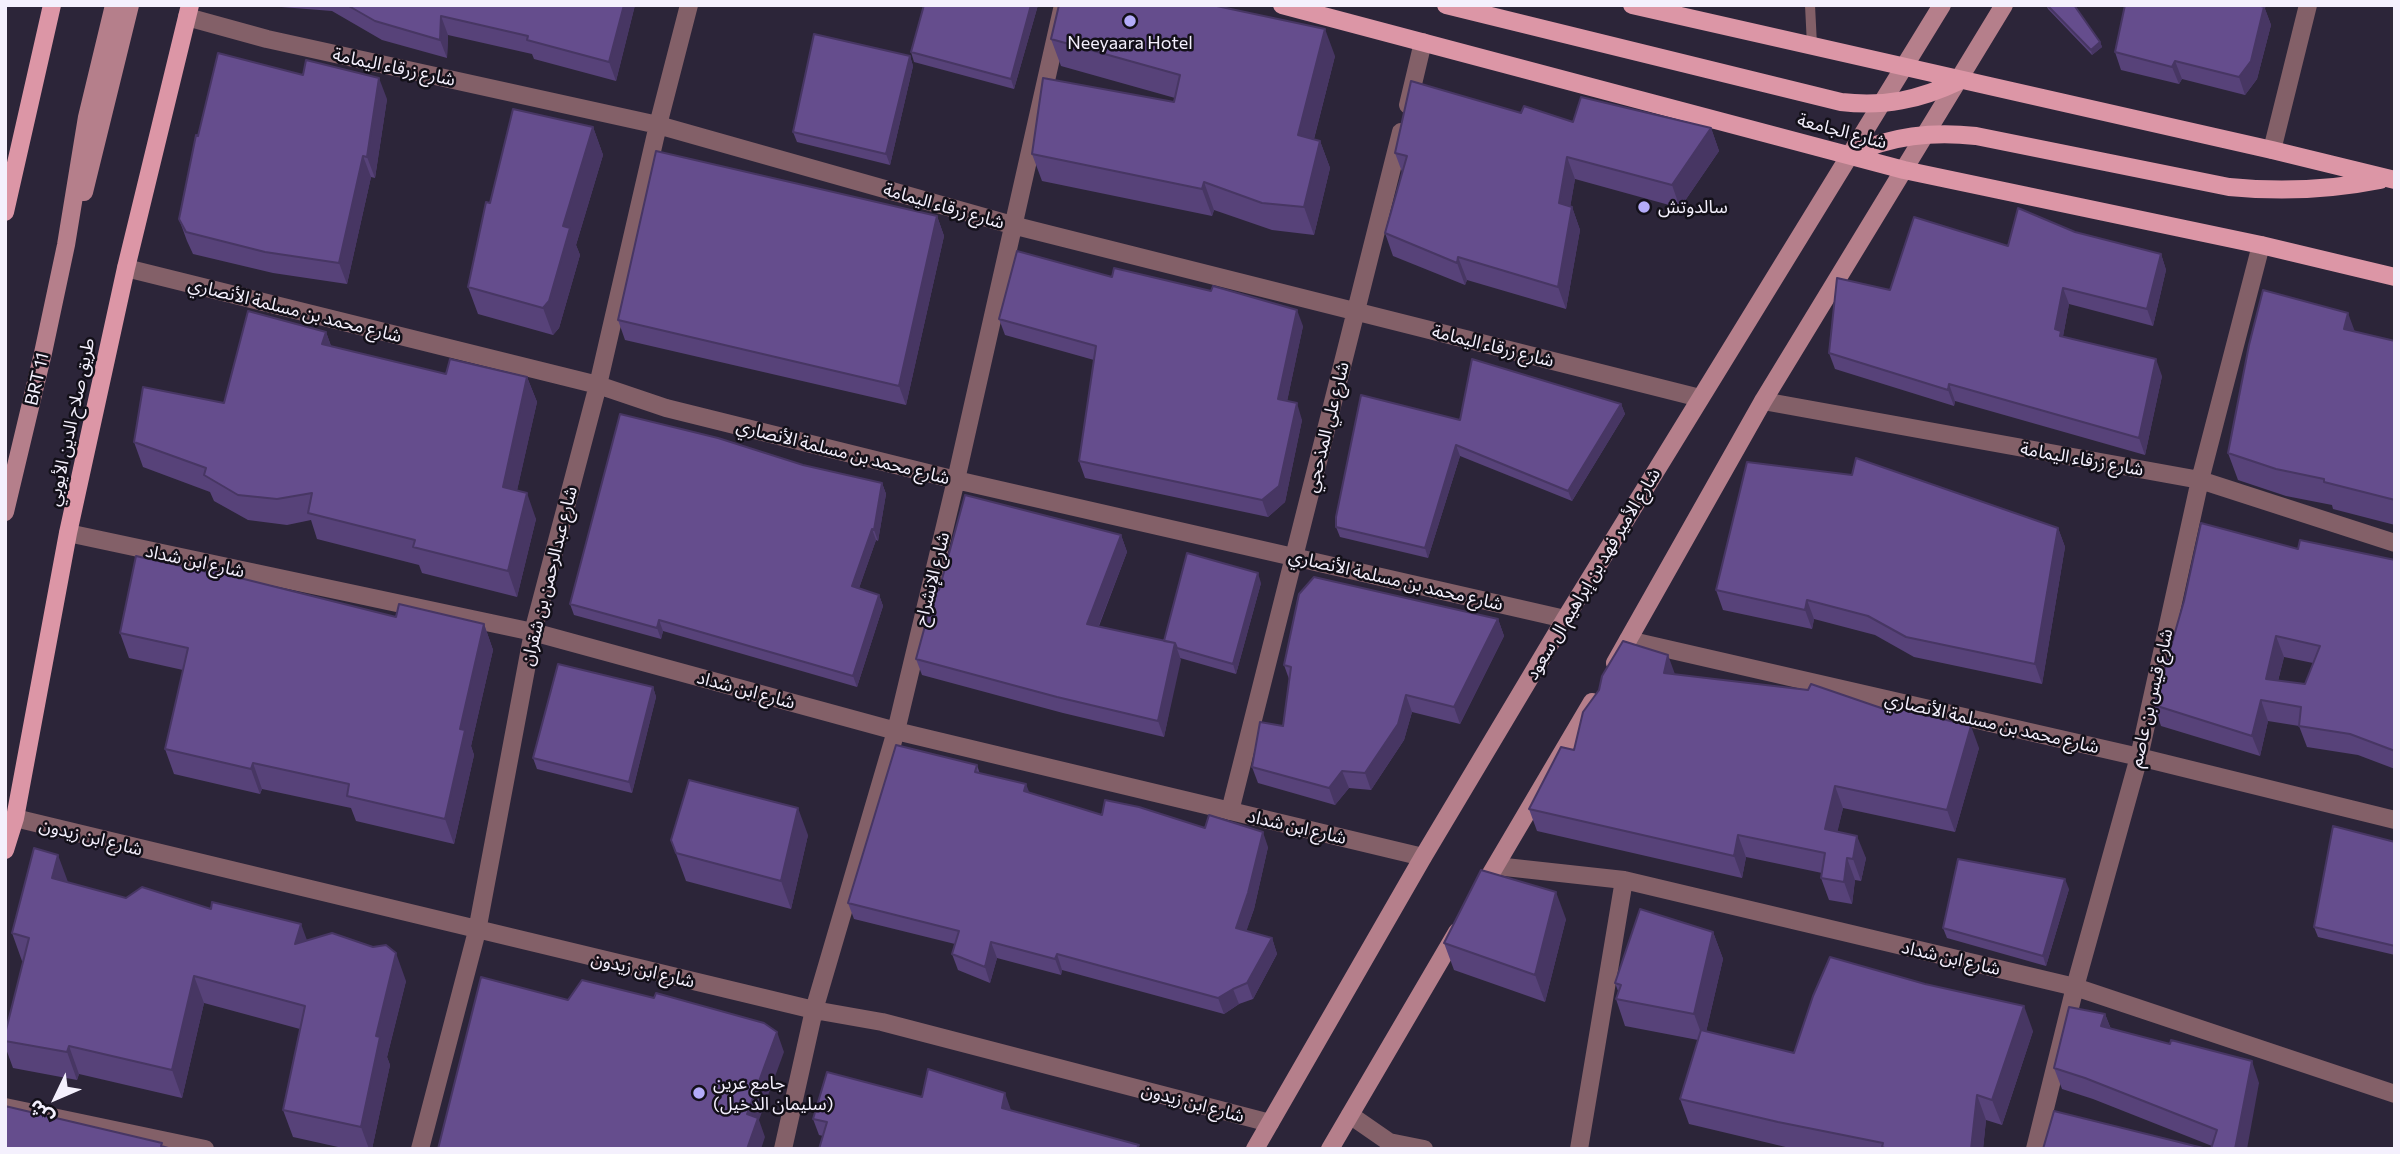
<!DOCTYPE html>
<meta charset="utf-8">
<style>
body{margin:0}
#map{position:relative;width:2400px;height:1154px;overflow:hidden;background:#2c2539;font-family:Commissioner,"Noto Sans Arabic",sans-serif}
canvas{display:block}
.frame{position:absolute;inset:0;border:7px solid #f4f0fd;pointer-events:none}
.north{position:absolute;left:21px;top:1063px;width:70px;height:70px;-webkit-text-stroke:5px #131019;paint-order:stroke;rotate:226deg;font-size:19px;font-weight:700;line-height:28px;text-align:center;color:#f4f0fd}
.north::after{content:'';display:block;margin:auto;width:24px;height:32px;background:#f4f0fd;clip-path:polygon(50% 0,100% 100%,50% 72%,0 100%)}
</style>
<div id="map">
<canvas width="2400" height="1154"></canvas>
<div class="frame"></div>
<div class="north">ش</div>
</div>
<script>
const context = document.querySelector('canvas').getContext('2d');
context.lineJoin = 'round';
function stroke(path, color, width, dash) {
  context.strokeStyle = color;
  context.lineWidth = width;
  context.lineCap = dash ? 'butt' : 'round';
  context.setLineDash(dash || []);
  context.stroke(path);
}
function paint(path, color) {
  context.fillStyle = color;
  context.fill(path, 'evenodd');
}
function write(font, color, halo, rows, align = 'center') {
  context.font = font + ' Commissioner,"Noto Sans Arabic",sans-serif';
  context.lineWidth = 5;
  context.setLineDash([]);
  context.textBaseline = 'middle';
  context.strokeStyle = halo;
  context.fillStyle = color;
  for (const [text, x, y, turn = 0] of rows) {
    context.save();
    context.translate(x, y);
    context.rotate((+turn || 0) * Math.PI / 180);
    context.textAlign = isNaN(turn) ? turn : align;
    if (halo) context.strokeText(text, 0, 0);
    context.fillText(text, 0, 0);
    context.restore();
  }
}
const lane = new Path2D(`
 M 1810,5 L 1812,45`);
const street = new Path2D(`
 M 187,17 L 267,39 L 658,125 L 1012,225 L 1700,398
 M 1408,105 L 1423,42
 M 2272,150 L 2308,5
 M 126,268 L 598,385 L 666,408 L 956,480 L 1565,619
 M 1763,401 L 2200,480 L 2395,543
 M 68,533 L 533,632 L 896,731 L 1423,857
 M 1628,640 L 2139,757 L 2395,820
 M 1230,811 L 1401,132
 M 15,818 L 814,1010 L 882,1022 L 1270,1123
 M 1496,866 L 1624,880 L 2075,987 L 2395,1094
 M 5,1107 L 205,1149
 M 1350,1115 L 1389,1142 L 1424,1149
 M 420,1149 L 477,931 L 533,632 L 598,385 L 658,125 L 689,5
 M 783,1149 L 814,1010 L 896,731 L 956,480 L 1063,5
 M 1579,1149 L 1624,880
 M 2035,1149 L 2075,987 L 2139,757 L 2200,480 L 2261,245`);
const secondary = new Path2D(`
 M 84,192 L 130,5
 M 5,512 L 43,353 L 66,245 L 87,117 L 114,5
 M 1615,663 L 1763,401 L 2004,5
 M 1480,892 L 1592,702
 M 1255,1149 L 1423,857 L 1565,619 L 1942,5
 M 1330,1149 L 1457,932`);
const primary = new Path2D(`
 M 1282,5 L 1904,170 L 2261,245 L 2395,277
 M 1446,5 L 1841,102 C 1884,107 1919,100 1959,81
 M 1632,5 L 2272,150 L 2395,180
 M 1851,154 C 1893,136 1931,131 1976,136 L 2229,187 C 2280,192 2330,190 2380,180
 M 5,212 L 52,5
 M 5,850 L 15,818 L 68,533 L 126,268 L 190,5`);
const wall = new Path2D(`
 M 256,5 L 635,5 L 616,81 L 534,59 L 532,54 L 448,35 L 447,58 L 382,40 L 332,11 Z
 M 924,5 L 1038,5 L 1014,89 L 914,62 L 911,52 Z
 M 2046,5 L 2074,5 L 2100,42 L 2102,47 L 2092,55 L 2048,9 Z
 M 2265,9 L 2271,25 L 2257,79 L 2245,95 L 2182,79 L 2179,84 L 2121,70 L 2115,52 Z
 M 1051,39 L 1335,56 L 1314,139 L 1320,141 L 1330,168 L 1314,235 L 1272,230 L 1214,210 L 1212,216 L 1042,181 L 1032,154 L 1174,102 L 1175,98 L 1061,66 Z
 M 910,56 L 913,66 L 890,165 L 797,142 L 793,132 Z
 M 387,99 L 375,178 L 371,177 L 347,284 L 273,273 L 193,254 L 187,241 L 179,219 L 198,136 Z
 M 1521,113 L 1573,122 L 1711,128 L 1719,151 L 1680,208 L 1575,179 L 1570,207 L 1572,207 L 1580,230 L 1566,309 L 1467,280 L 1465,285 L 1393,256 L 1385,233 L 1402,172 L 1395,153 Z
 M 593,127 L 603,155 L 576,245 L 580,255 L 559,328 L 553,335 L 478,314 L 468,287 L 490,203 Z
 M 937,216 L 944,236 L 906,405 L 625,340 L 618,320 Z
 M 2075,232 L 2161,254 L 2166,270 L 2153,326 L 2069,304 L 2063,336 L 2162,376 L 2145,455 L 1955,401 L 1954,406 L 1835,369 L 1829,353 L 1890,290 L 2008,246 Z
 M 1112,277 L 1303,326 L 1287,401 L 1302,420 L 1285,502 L 1268,517 L 1085,478 L 1079,461 L 1094,360 L 1005,335 L 999,319 Z
 M 326,332 L 331,346 L 446,374 L 527,377 L 537,402 L 517,490 L 536,519 L 517,597 L 422,573 L 419,565 L 317,539 L 311,520 L 287,525 L 248,520 L 214,501 L 210,492 L 143,467 L 134,442 L 224,403 Z
 M 2355,332 L 2395,341 L 2395,525 L 2333,509 L 2332,505 L 2286,496 L 2238,480 L 2228,453 Z
 M 1621,404 L 1625,414 L 1572,501 L 1460,456 L 1428,558 L 1340,537 L 1336,527 L 1460,420 Z
 M 803,465 L 882,483 L 886,494 L 878,541 L 876,540 L 859,588 L 879,595 L 883,606 L 857,687 L 663,631 L 661,639 L 574,615 L 570,604 Z
 M 2058,528 L 2065,547 L 2042,684 L 1914,657 L 1875,635 L 1814,619 L 1812,629 L 1723,610 L 1716,590 Z
 M 1121,535 L 1127,552 L 1099,626 L 1164,641 L 1261,583 L 1236,674 L 1180,658 L 1164,737 L 1063,713 L 922,675 L 916,659 L 939,590 Z
 M 2298,549 L 2395,560 L 2395,769 L 2358,755 L 2307,747 L 2299,726 L 2268,721 L 2260,756 L 2161,726 L 2154,705 ZM 2284,657 L 2313,663 L 2305,684 L 2278,681 Z
 M 396,617 L 484,624 L 493,650 L 471,746 L 474,755 L 454,844 L 356,821 L 351,808 L 262,789 L 260,794 L 174,774 L 165,749 L 183,670 L 129,658 L 120,633 Z
 M 1498,619 L 1504,636 L 1460,724 L 1412,712 L 1404,740 L 1371,790 L 1349,788 L 1335,805 L 1258,783 L 1252,767 L 1283,726 L 1289,679 L 1284,665 Z
 M 1674,674 L 1979,748 L 1955,832 L 1843,808 L 1837,832 L 1866,858 L 1861,881 L 1855,880 L 1852,904 L 1829,900 L 1821,878 L 1822,873 L 1746,857 L 1742,878 L 1537,831 L 1529,809 L 1574,750 Z
 M 653,687 L 656,697 L 632,793 L 537,769 L 533,758 Z
 M 977,765 L 980,774 L 1030,793 L 1102,815 L 1205,828 L 1268,847 L 1254,909 L 1246,931 L 1272,938 L 1277,954 L 1253,999 L 1239,1004 L 1224,1014 L 1062,970 L 1061,975 L 997,958 L 990,983 L 958,970 L 952,954 L 955,944 L 854,919 L 848,903 Z
 M 808,835 L 791,909 L 686,881 L 671,840 Z
 M 2395,842 L 2395,955 L 2318,937 L 2314,927 Z
 M 68,882 L 126,898 L 307,941 L 406,981 L 387,1057 L 390,1065 L 372,1149 L 347,1149 L 293,1137 L 283,1110 L 300,1029 L 204,1003 L 182,1098 L 79,1074 L 77,1080 L 13,1068 L 5,1046 L 5,1034 L 23,961 L 22,961 L 12,933 Z
 M 2069,889 L 2046,966 L 1947,938 L 1943,928 Z
 M 1566,919 L 1545,1002 L 1454,970 L 1444,943 Z
 M 1713,932 L 1723,959 L 1706,1032 L 1794,1053 L 2033,1031 L 2002,1125 L 1986,1120 L 1983,1149 L 1794,1149 L 1689,1124 L 1680,1099 L 1698,1040 L 1625,1026 L 1616,999 L 1618,991 L 1615,983 Z
 M 2105,1014 L 2111,1029 L 2259,1083 L 2212,1146 L 2093,1099 L 2062,1089 L 2054,1068 Z
 M 922,1097 L 1011,1110 L 823,1136 L 819,1135 L 813,1119 Z`);
const shadedWall = new Path2D(`
 M 624,5 L 635,5 L 616,81 L 609,62 Z
 M 1031,5 L 1038,5 L 1014,89 L 1011,79 Z
 M 2255,5 L 2266,5 L 2265,9 L 2271,25 L 2257,79 L 2245,95 L 2239,77 Z
 M 441,16 L 448,35 L 447,58 L 440,40 Z
 M 1325,29 L 1335,56 L 1308,162 L 1298,135 Z
 M 2100,42 L 2102,47 L 2092,55 L 2091,50 Z
 M 910,56 L 913,66 L 890,165 L 886,154 Z
 M 2175,61 L 2182,79 L 2179,84 L 2172,67 Z
 M 379,78 L 387,99 L 375,178 L 367,157 Z
 M 593,127 L 603,155 L 576,245 L 580,255 L 559,328 L 553,335 L 543,308 L 563,226 Z
 M 1711,128 L 1719,151 L 1680,208 L 1672,185 Z
 M 1320,141 L 1330,168 L 1314,235 L 1304,207 Z
 M 363,156 L 371,177 L 347,284 L 339,263 Z
 M 1567,157 L 1575,179 L 1567,226 L 1559,203 Z
 M 1204,182 L 1214,210 L 1212,216 L 1202,189 Z
 M 1572,207 L 1580,230 L 1566,309 L 1558,287 Z
 M 937,216 L 944,236 L 906,405 L 899,386 Z
 M 2161,254 L 2166,270 L 2153,326 L 2147,309 Z
 M 1458,257 L 1467,280 L 1465,285 L 1457,263 Z
 M 2063,288 L 2069,304 L 2063,336 L 2067,348 L 2055,329 Z
 M 1297,310 L 1303,326 L 1284,416 L 1278,399 Z
 M 2348,313 L 2358,340 L 2344,329 Z
 M 326,332 L 335,357 L 322,344 Z
 M 2156,359 L 2162,376 L 2145,455 L 2139,438 Z
 M 527,377 L 537,402 L 512,513 L 503,487 Z
 M 1949,384 L 1955,401 L 1954,406 L 1948,390 Z
 M 1297,403 L 1302,420 L 1285,502 L 1268,517 L 1262,500 Z
 M 1621,404 L 1625,414 L 1572,501 L 1568,491 Z
 M 1456,445 L 1460,456 L 1428,558 L 1425,548 Z
 M 882,483 L 886,494 L 878,541 L 874,530 Z
 M 527,493 L 536,519 L 517,597 L 508,571 Z
 M 2058,528 L 2065,547 L 2042,684 L 2035,664 Z
 M 872,529 L 876,540 L 856,597 L 852,586 Z
 M 1121,535 L 1127,552 L 1093,640 L 1087,624 Z
 M 1258,573 L 1261,583 L 1236,674 L 1233,664 Z
 M 879,595 L 883,606 L 857,687 L 853,676 Z
 M 1807,600 L 1814,619 L 1812,629 L 1805,610 Z
 M 1498,619 L 1504,636 L 1460,724 L 1454,707 Z
 M 659,620 L 663,631 L 661,639 L 657,628 Z
 M 484,624 L 493,650 L 471,746 L 474,755 L 454,844 L 445,819 L 460,729 Z
 M 2276,636 L 2284,657 L 2273,700 L 2266,679 Z
 M 1175,643 L 1181,660 L 1164,737 L 1158,721 Z
 M 1668,655 L 1676,677 L 1664,673 Z
 M 653,687 L 656,697 L 632,793 L 629,782 Z
 M 1406,695 L 1412,712 L 1404,740 L 1371,790 L 1365,773 Z
 M 2261,700 L 2268,721 L 2260,756 L 2252,736 Z
 M 1971,726 L 1979,748 L 1955,832 L 1947,810 Z
 M 253,763 L 262,789 L 260,794 L 251,769 Z
 M 1342,771 L 1349,788 L 1335,805 L 1329,788 Z
 M 1026,784 L 1032,799 L 1024,791 Z
 M 1835,786 L 1843,808 L 1833,851 L 1825,829 Z
 M 798,808 L 808,835 L 791,909 L 781,881 Z
 M 1263,832 L 1268,847 L 1254,909 L 1242,944 L 1236,928 Z
 M 1738,835 L 1746,857 L 1742,878 L 1734,856 Z
 M 1857,836 L 1866,858 L 1861,881 L 1853,859 Z
 M 58,855 L 68,882 L 52,878 Z
 M 1847,858 L 1855,880 L 1852,904 L 1844,882 Z
 M 2065,879 L 2069,889 L 2046,966 L 2043,956 Z
 M 1556,892 L 1566,919 L 1545,1002 L 1535,975 Z
 M 301,924 L 311,951 L 295,944 Z
 M 1713,932 L 1723,959 L 1704,1041 L 1694,1014 Z
 M 1272,938 L 1277,954 L 1253,999 L 1247,983 Z
 M 991,942 L 997,958 L 990,983 L 985,967 Z
 M 396,953 L 406,981 L 387,1057 L 390,1065 L 372,1149 L 369,1149 L 361,1127 L 376,1036 Z
 M 1057,954 L 1062,970 L 1061,975 L 1055,959 Z
 M 194,976 L 204,1003 L 182,1098 L 172,1070 Z
 M 1233,989 L 1239,1004 L 1224,1014 L 1218,998 Z
 M 2024,1006 L 2033,1031 L 2002,1125 L 1992,1100 Z
 M 2105,1014 L 2113,1035 L 2101,1026 Z
 M 777,1032 L 784,1052 L 759,1120 L 765,1137 L 761,1149 L 747,1149 L 747,1114 Z
 M 69,1046 L 79,1074 L 77,1080 L 67,1052 Z
 M 2252,1061 L 2259,1083 L 2247,1149 L 2235,1149 Z
 M 1005,1093 L 1011,1110 L 1002,1108 Z
 M 1977,1095 L 1986,1120 L 1983,1149 L 1971,1149 Z`);
const building = new Path2D(`
 M 347,5 L 624,5 L 609,62 L 527,40 L 528,36 L 441,16 L 440,40 L 375,21 Z
 M 924,5 L 1031,5 L 1011,79 L 911,52 Z
 M 1059,5 L 1212,5 L 1325,29 L 1298,135 L 1320,141 L 1304,207 L 1262,203 L 1204,182 L 1202,189 L 1032,154 L 1043,78 L 1174,102 L 1180,75 L 1051,39 Z
 M 2047,5 L 2074,5 L 2100,42 L 2091,50 Z
 M 2125,5 L 2258,5 L 2264,7 L 2251,61 L 2239,77 L 2175,61 L 2172,67 L 2115,52 Z
 M 814,34 L 910,56 L 886,154 L 793,132 Z
 M 218,53 L 303,75 L 306,60 L 379,78 L 367,157 L 363,156 L 339,263 L 265,252 L 186,232 L 179,219 L 196,135 L 198,136 Z
 M 1411,81 L 1521,113 L 1524,106 L 1573,122 L 1581,97 L 1711,128 L 1672,185 L 1567,157 L 1559,203 L 1572,207 L 1558,287 L 1458,257 L 1457,263 L 1385,233 L 1407,156 L 1395,153 Z
 M 513,109 L 593,127 L 563,226 L 570,228 L 549,301 L 543,308 L 468,287 L 486,202 L 490,203 Z
 M 656,151 L 937,216 L 899,386 L 618,320 Z
 M 2018,208 L 2075,232 L 2161,254 L 2147,309 L 2063,288 L 2055,329 L 2061,331 L 2060,336 L 2156,359 L 2139,438 L 1949,384 L 1948,390 L 1829,353 L 1837,278 L 1890,290 L 1914,217 L 2008,246 Z
 M 1017,251 L 1112,277 L 1114,268 L 1211,291 L 1213,286 L 1297,310 L 1278,399 L 1297,403 L 1279,486 L 1262,500 L 1079,461 L 1096,346 L 999,319 Z
 M 2263,290 L 2348,313 L 2344,329 L 2395,341 L 2395,500 L 2324,482 L 2324,479 L 2276,469 L 2228,453 L 2249,345 Z
 M 248,311 L 326,332 L 322,344 L 446,374 L 450,359 L 527,377 L 503,487 L 527,493 L 508,571 L 413,547 L 415,540 L 308,513 L 312,493 L 277,499 L 238,495 L 204,475 L 206,468 L 134,442 L 143,387 L 224,403 Z
 M 1472,359 L 1621,404 L 1568,491 L 1456,445 L 1425,548 L 1336,527 L 1336,517 L 1361,395 L 1460,420 Z
 M 620,414 L 718,438 L 803,465 L 882,483 L 874,530 L 872,529 L 852,586 L 879,595 L 853,676 L 659,620 L 657,628 L 570,604 Z
 M 1856,458 L 2058,528 L 2035,664 L 1906,637 L 1868,616 L 1807,600 L 1805,610 L 1716,590 L 1747,462 L 1852,475 Z
 M 965,495 L 1121,535 L 1087,624 L 1175,643 L 1158,721 L 1057,697 L 916,659 L 935,589 L 939,590 Z
 M 2201,523 L 2298,549 L 2300,540 L 2395,560 L 2395,751 L 2350,734 L 2299,726 L 2301,707 L 2261,700 L 2252,736 L 2154,705 L 2184,601 ZM 2276,636 L 2320,646 L 2305,684 L 2266,679 Z
 M 1187,553 L 1258,573 L 1233,664 L 1177,648 L 1175,643 L 1164,641 Z
 M 136,556 L 212,573 L 212,571 L 396,617 L 399,604 L 484,624 L 460,729 L 465,730 L 445,819 L 347,796 L 349,784 L 253,763 L 251,769 L 165,749 L 188,648 L 120,633 Z
 M 1314,577 L 1498,619 L 1454,707 L 1406,695 L 1398,724 L 1365,773 L 1342,771 L 1329,788 L 1252,767 L 1260,722 L 1283,726 L 1291,667 L 1284,665 L 1299,594 Z
 M 1623,641 L 1668,655 L 1664,673 L 1808,690 L 1811,684 L 1884,709 L 1885,705 L 1971,726 L 1947,810 L 1835,786 L 1825,829 L 1857,836 L 1853,859 L 1847,858 L 1844,882 L 1821,878 L 1825,853 L 1738,835 L 1734,856 L 1529,809 L 1561,747 L 1574,750 L 1583,712 L 1599,690 L 1602,676 Z
 M 558,664 L 653,687 L 629,782 L 533,758 Z
 M 896,745 L 977,765 L 975,772 L 1026,784 L 1024,791 L 1102,815 L 1105,800 L 1139,807 L 1205,828 L 1209,815 L 1263,832 L 1248,893 L 1236,928 L 1272,938 L 1247,983 L 1233,989 L 1218,998 L 1057,954 L 1055,959 L 991,942 L 985,967 L 952,954 L 959,931 L 848,903 Z
 M 689,780 L 798,808 L 781,881 L 676,853 L 671,840 Z
 M 2333,826 L 2395,842 L 2395,946 L 2314,927 Z
 M 34,848 L 58,855 L 52,878 L 126,898 L 142,887 L 211,909 L 212,902 L 301,924 L 295,944 L 332,933 L 373,947 L 386,945 L 396,953 L 376,1036 L 380,1037 L 361,1127 L 283,1110 L 305,1006 L 194,976 L 172,1070 L 69,1046 L 67,1052 L 5,1041 L 5,1034 L 29,938 L 12,933 Z
 M 1958,859 L 2065,879 L 2043,956 L 1943,928 Z
 M 1481,870 L 1556,892 L 1535,975 L 1444,943 Z
 M 1640,909 L 1713,932 L 1694,1014 L 1616,999 L 1621,985 L 1615,983 Z
 M 1830,957 L 1925,984 L 2024,1006 L 1992,1100 L 1977,1095 L 1971,1149 L 1887,1149 L 1882,1147 L 1883,1143 L 1778,1122 L 1680,1099 L 1701,1030 L 1794,1053 L 1813,996 Z
 M 481,977 L 568,1000 L 582,980 L 654,998 L 656,993 L 764,1023 L 777,1032 L 747,1114 L 758,1118 L 747,1149 L 438,1149 Z
 M 2069,1007 L 2105,1014 L 2101,1026 L 2170,1044 L 2171,1040 L 2252,1061 L 2235,1149 L 2211,1149 L 2217,1130 L 2085,1078 L 2054,1068 Z
 M 928,1069 L 1005,1093 L 1002,1108 L 1139,1145 L 1136,1149 L 819,1149 L 827,1122 L 813,1119 L 827,1072 L 922,1097 Z
 M 5,1106 L 162,1143 L 161,1146 L 172,1149 L 5,1149 Z
 M 2054,1111 L 2207,1149 L 2043,1149 Z`);
const markers = [
 [1130,21,7,"#b4acf9"],
 [1644,207,7,"#b4acf9"],
 [699,1093,7,"#b4acf9"]
];
const poiNames = [
 ["Neeyaara Hotel",1130,43,"center"],
 ["سالدوتش",1658,207],
 ["جامع عرين",713,1083],
 ["(سليمان الدخيل)",713,1104]
];
const streetNames = [
 ["شارع زرقاء اليمامة",394,67,12],
 ["شارع الجامعة",1842,131,15],
 ["شارع زرقاء اليمامة",944,206,16],
 ["شارع محمد بن مسلمة الأنصاري",295,310,14],
 ["شارع زرقاء اليمامة",1493,346,14],
 ["BRT 11",37,379,-77],
 ["طريق صلاح الدين الأيوبي",71,422,-78],
 ["شارع علي المذحجي",1327,427,-76],
 ["شارع محمد بن مسلمة الأنصاري",843,452,14],
 ["شارع زرقاء اليمامة",2082,459,10],
 ["شارع ابن شداد",195,561,12],
 ["شارع الأمير فهد بن إبراهيم ال سعود",1593,574,-59],
 ["شارع عبدالرحمن بن شقران",549,576,-76],
 ["شارع الإنشراح",932,579,-76],
 ["شارع محمد بن مسلمة الأنصاري",1396,580,13],
 ["شارع ابن شداد",746,690,15],
 ["شارع قيس بن عاصم",2151,698,-77],
 ["شارع محمد بن مسلمة الأنصاري",1992,723,13],
 ["شارع ابن شداد",1297,827,13],
 ["شارع ابن زيدون",91,837,14],
 ["شارع ابن شداد",1951,958,13],
 ["شارع ابن زيدون",643,970,13],
 ["شارع ابن زيدون",1193,1103,15]
];
stroke(lane, '#836068', 10);
stroke(street, '#836068', 18);
stroke(secondary, '#b57f8b', 18);
stroke(primary, '#dc96a6', 18);
paint(wall, '#574279');
paint(shadedWall, '#473663');
paint(building, '#654d8d');
stroke(building, '#473663', 2);
for (const [x, y, r, color] of markers) {
  const dot = new Path2D();
  dot.arc(x, y, r, 0, 2 * Math.PI);
  context.fillStyle = color;
  context.fill(dot);
  stroke(dot, '#131019', 2.5);
}
write('18px', '#f4f0fd', '#131019', poiNames, 'left');
write('18px', '#f4f0fd', '#131019', streetNames);
</script>
